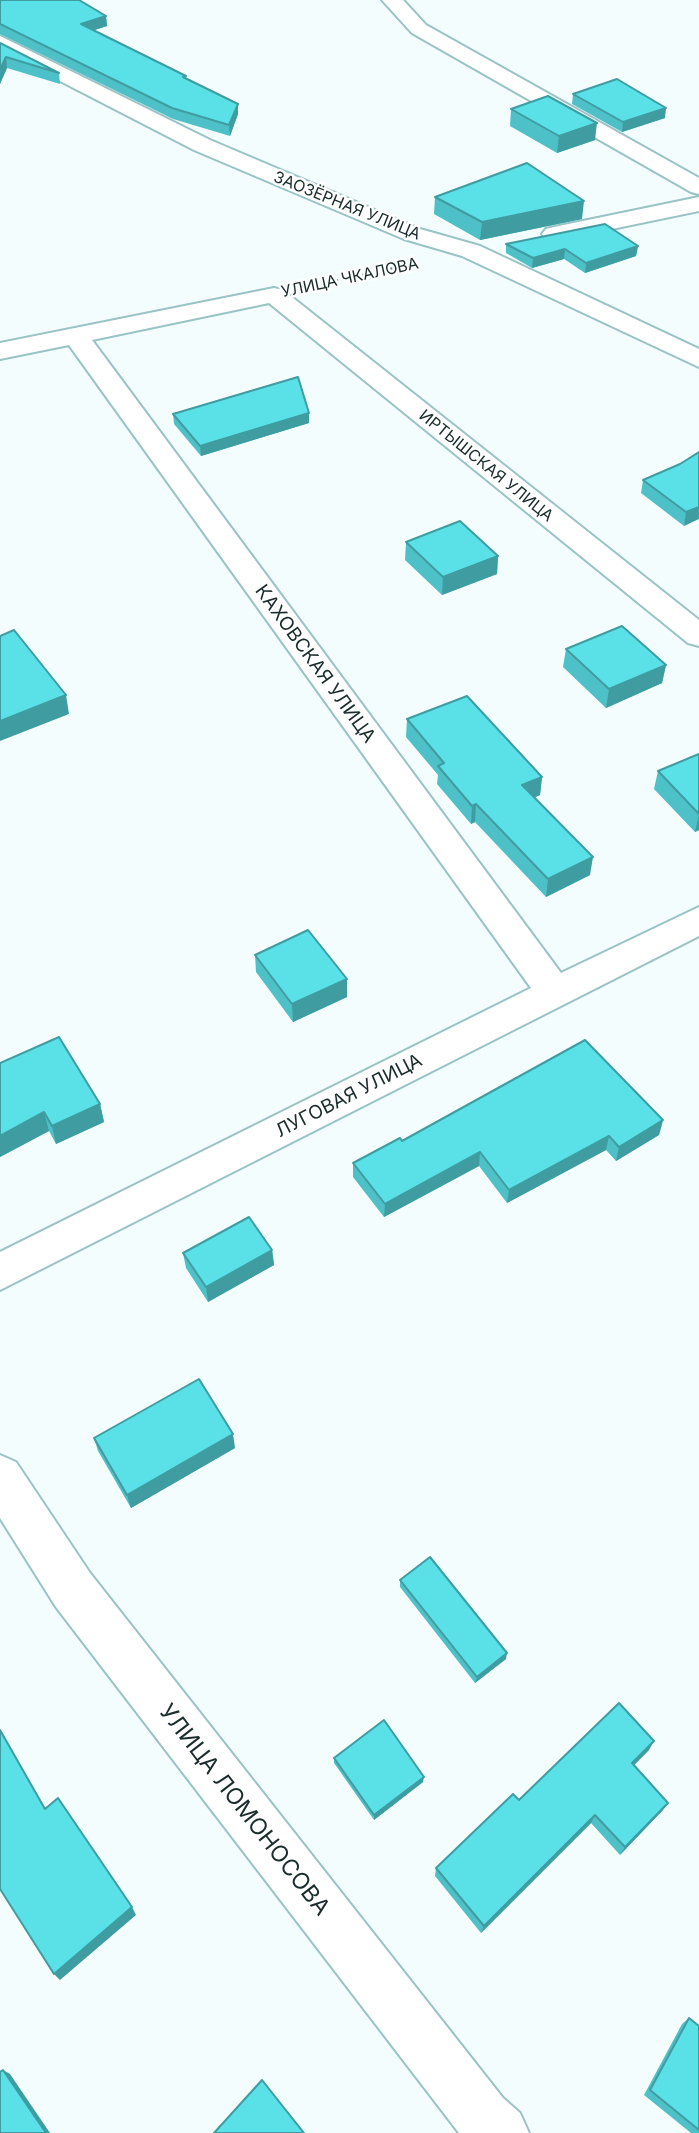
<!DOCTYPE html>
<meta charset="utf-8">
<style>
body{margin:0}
canvas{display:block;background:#f4fdfd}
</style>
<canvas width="699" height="2133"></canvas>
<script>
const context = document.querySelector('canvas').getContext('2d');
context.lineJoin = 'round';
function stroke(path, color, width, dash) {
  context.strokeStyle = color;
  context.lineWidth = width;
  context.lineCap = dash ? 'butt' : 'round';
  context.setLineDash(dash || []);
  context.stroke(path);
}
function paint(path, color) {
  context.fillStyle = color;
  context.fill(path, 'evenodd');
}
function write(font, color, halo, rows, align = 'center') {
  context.font = font + ' Inter,sans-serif';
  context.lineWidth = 5;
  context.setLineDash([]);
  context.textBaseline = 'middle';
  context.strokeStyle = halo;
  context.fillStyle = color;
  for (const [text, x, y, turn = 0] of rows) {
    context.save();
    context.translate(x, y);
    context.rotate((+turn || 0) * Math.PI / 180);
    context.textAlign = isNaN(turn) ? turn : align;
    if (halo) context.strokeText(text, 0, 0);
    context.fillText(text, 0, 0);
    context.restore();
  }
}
const path = new Path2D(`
 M 321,284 L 398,267`);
const minor = new Path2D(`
 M 382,0 L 403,0 L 426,25 L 699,178 L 699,194 L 691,192 L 412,33 Z
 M 0,36 L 210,140 L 420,229 L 480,246 L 699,349 L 699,367 L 462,256 L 404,239 L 194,150 L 0,50 Z
 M 699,197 L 699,211 L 554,241 L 546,239 L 542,234 L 546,229 L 554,227 Z
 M 274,288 L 283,290 L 699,620 L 699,646 L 688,643 L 269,303 L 92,340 L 561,973 L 699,907 L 699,936 L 0,1290 L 0,1252 L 531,988 L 69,345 L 0,359 L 0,343 Z
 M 0,1455 L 16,1462 L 90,1573 L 503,2098 L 520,2113 L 529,2133 L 459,2133 L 56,1607 L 0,1518 Z`);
const wall = new Path2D(`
 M 0,0 L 106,16 L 107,26 L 94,30 L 186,79 L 238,114 L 230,136 L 173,119 L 0,34 Z
 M 0,43 L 59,73 L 60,84 L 7,68 L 0,84 Z
 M 573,94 L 665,118 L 622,132 L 572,104 Z
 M 511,109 L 595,140 L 557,153 L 510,126 Z
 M 435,197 L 582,219 L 480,240 L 434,214 Z
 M 506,244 L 638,246 L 636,256 L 585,273 L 564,259 L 532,268 L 506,253 Z
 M 309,413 L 309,423 L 201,456 L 174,424 L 173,414 Z
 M 699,452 L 684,526 L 641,493 L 643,480 L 680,464 Z
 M 406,542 L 498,556 L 497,574 L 442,595 L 405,560 Z
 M 566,649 L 666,665 L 662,683 L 606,708 L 563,667 Z
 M 407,719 L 542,777 L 540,795 L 534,798 L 590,875 L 546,897 L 475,822 L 471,824 L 437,784 L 438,775 L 406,737 Z
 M 699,754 L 699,830 L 695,832 L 654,789 L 658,771 Z
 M 255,955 L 347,979 L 347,997 L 293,1022 L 256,972 Z
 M 0,1063 L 100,1104 L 104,1122 L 56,1144 L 49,1131 L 0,1157 Z
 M 663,1120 L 659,1135 L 616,1161 L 606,1150 L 507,1203 L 479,1166 L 384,1217 L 353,1177 L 353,1163 L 402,1141 Z
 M 272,1250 L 274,1265 L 208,1302 L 186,1268 L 183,1253 Z
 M 94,1438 L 235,1448 L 131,1508 L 98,1451 Z
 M 400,1580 L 506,1659 L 475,1683 L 400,1587 Z
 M 649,1750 L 634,1765 L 668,1803 L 662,1811 L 620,1855 L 591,1823 L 481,1933 L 435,1876 L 436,1868 L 519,1800 Z
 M 334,1758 L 423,1782 L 374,1820 L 334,1763 Z
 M 689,2018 L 699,2026 L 699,2133 L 691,2133 L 644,2095 L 682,2024 Z`);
const shadedWall = new Path2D(`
 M 106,16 L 107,26 L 82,34 L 81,24 Z
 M 6,57 L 7,68 L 0,84 L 0,69 Z
 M 238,104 L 238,114 L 230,136 L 229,125 Z
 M 666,108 L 665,118 L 622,132 L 623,122 Z
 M 597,123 L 595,140 L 557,153 L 559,136 Z
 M 584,201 L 582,219 L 480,240 L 482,222 Z
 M 638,246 L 636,256 L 585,273 L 586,263 Z
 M 565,249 L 564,259 L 532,268 L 533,258 Z
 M 309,413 L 309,423 L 201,456 L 200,446 Z
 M 699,507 L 699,519 L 684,526 L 686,512 Z
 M 498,556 L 497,574 L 442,595 L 443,577 Z
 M 666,665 L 662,683 L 606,708 L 609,689 Z
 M 66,695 L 69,714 L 0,741 L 0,721 Z
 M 542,777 L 540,795 L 520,803 L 522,785 Z
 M 476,804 L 475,822 L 471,824 L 472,806 Z
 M 699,814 L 699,830 L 695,832 Z
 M 593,857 L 590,875 L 546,897 L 548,879 Z
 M 347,979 L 347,997 L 293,1022 L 292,1004 Z
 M 100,1104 L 104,1122 L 56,1144 L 52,1126 Z
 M 44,1112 L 49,1131 L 0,1157 L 0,1136 Z
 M 663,1120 L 659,1135 L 616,1161 L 619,1147 Z
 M 609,1136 L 606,1150 L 507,1203 L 509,1190 Z
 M 480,1152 L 479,1166 L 384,1217 L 385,1204 Z
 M 272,1250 L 274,1265 L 208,1302 L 206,1287 Z
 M 233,1434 L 235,1448 L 131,1508 L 127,1495 Z
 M 507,1653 L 506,1659 L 475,1683 L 477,1677 Z
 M 654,1741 L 649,1750 L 627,1772 L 632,1763 Z
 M 424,1777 L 423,1782 L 374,1820 L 374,1815 Z
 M 668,1803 L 662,1811 L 620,1855 L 625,1847 Z
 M 595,1815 L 591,1823 L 481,1933 L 484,1926 Z
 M 132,1907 L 136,1915 L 60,1980 L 54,1974 Z
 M 3,2070 L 10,2074 L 50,2133 L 46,2133 Z`);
const building = new Path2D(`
 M 0,0 L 79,0 L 106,16 L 81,24 L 186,76 L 183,77 L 238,104 L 229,125 L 172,108 L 0,24 Z
 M 0,43 L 59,73 L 6,57 L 0,69 Z
 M 617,79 L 666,108 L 623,122 L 573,94 Z
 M 548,96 L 597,123 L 559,136 L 511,109 Z
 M 527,163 L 584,201 L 482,222 L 435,197 Z
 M 605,224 L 638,246 L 586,263 L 565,249 L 533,258 L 506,244 Z
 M 298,377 L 309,413 L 200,446 L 173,414 Z
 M 699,452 L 699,507 L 686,512 L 643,480 L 680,464 Z
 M 460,521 L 498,556 L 443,577 L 406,542 Z
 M 622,626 L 666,665 L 609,689 L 566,649 Z
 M 14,630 L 66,695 L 0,721 L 0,636 Z
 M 467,696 L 542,777 L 522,785 L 593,857 L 548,879 L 476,804 L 472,806 L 438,766 L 444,763 L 407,719 Z
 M 699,754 L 699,814 L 658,771 Z
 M 308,930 L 347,979 L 292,1004 L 255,955 Z
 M 59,1037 L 100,1104 L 52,1126 L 44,1112 L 0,1136 L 0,1063 Z
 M 585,1040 L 663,1120 L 619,1147 L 609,1136 L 509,1190 L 480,1152 L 385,1204 L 353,1163 L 400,1138 L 402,1141 Z
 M 249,1217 L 272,1250 L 206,1287 L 183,1253 Z
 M 199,1379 L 233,1434 L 127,1495 L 94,1438 Z
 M 430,1557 L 507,1653 L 477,1677 L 400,1580 Z
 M 619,1703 L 654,1741 L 632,1763 L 668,1803 L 625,1847 L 595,1815 L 484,1926 L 436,1868 L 513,1794 L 519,1800 Z
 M 384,1720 L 424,1777 L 374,1815 L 334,1758 Z
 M 0,1730 L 45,1809 L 58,1798 L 132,1907 L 54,1974 L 0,1889 Z
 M 689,2018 L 699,2026 L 699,2130 L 650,2090 Z
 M 3,2070 L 46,2133 L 0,2133 L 0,2072 Z
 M 262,2080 L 304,2133 L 214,2133 Z`);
const farStreetnames = [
 ["ЗАОЗЁРНАЯ УЛИЦА",347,206,22],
 ["УЛИЦА ЧКАЛОВА",350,278,-12],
 ["ИРТЫШСКАЯ УЛИЦА",486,466,39]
];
const streetNames = [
 ["КАХОВСКАЯ УЛИЦА",315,664,54],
 ["ЛУГОВАЯ УЛИЦА",349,1096,-27]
];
const nearStreetnames = [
 ["УЛИЦА ЛОМОНОСОВА",244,1810,52]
];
stroke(minor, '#99c3c5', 4);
stroke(path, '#839091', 2.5, [3.5, 3.5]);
paint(minor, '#fff');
paint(wall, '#4dc1c7');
paint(shadedWall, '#3f9da2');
paint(building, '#5ae0e7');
stroke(building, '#3f9da2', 2);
write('16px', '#1b2c2d', '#fff', farStreetnames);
write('19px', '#1b2c2d', '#fff', streetNames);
write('23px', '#1b2c2d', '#fff', nearStreetnames);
</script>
